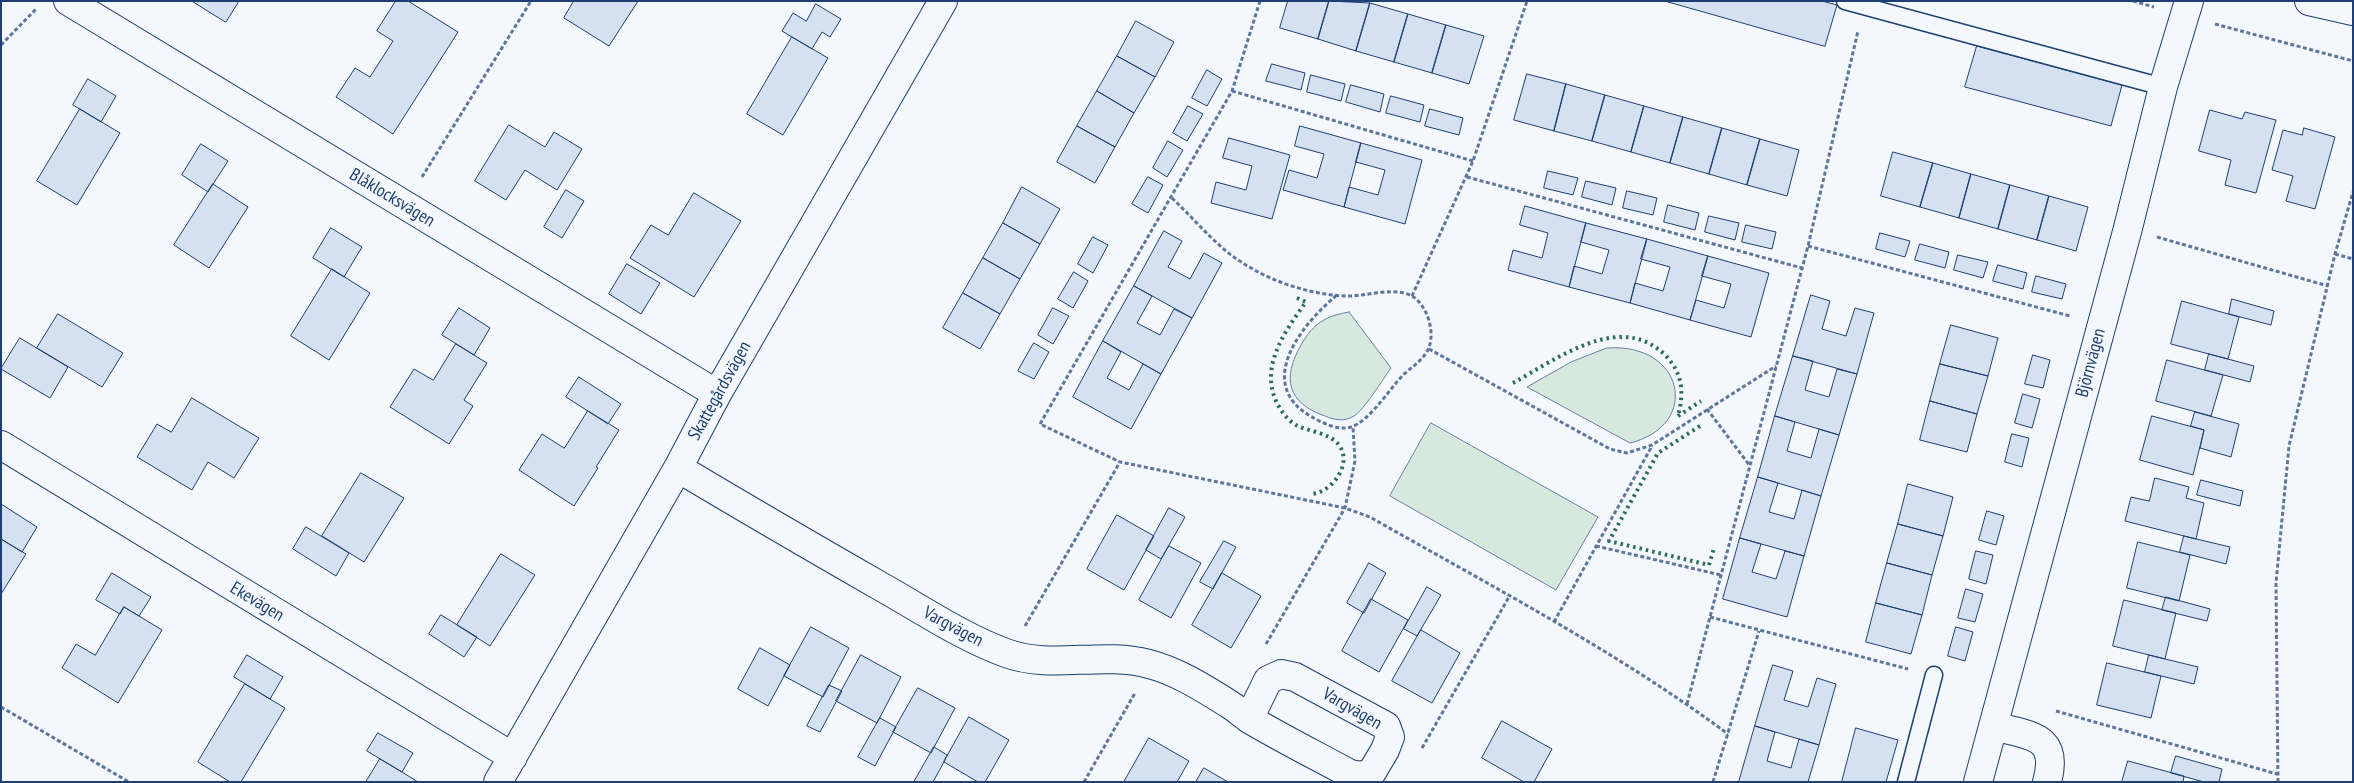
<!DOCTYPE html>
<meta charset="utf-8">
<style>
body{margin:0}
#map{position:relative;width:2354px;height:783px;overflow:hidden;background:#f4f7fb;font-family:"PT Sans Narrow",sans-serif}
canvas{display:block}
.frame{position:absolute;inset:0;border:2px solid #1d3f73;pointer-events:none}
</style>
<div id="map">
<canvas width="2354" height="783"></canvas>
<div class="frame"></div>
</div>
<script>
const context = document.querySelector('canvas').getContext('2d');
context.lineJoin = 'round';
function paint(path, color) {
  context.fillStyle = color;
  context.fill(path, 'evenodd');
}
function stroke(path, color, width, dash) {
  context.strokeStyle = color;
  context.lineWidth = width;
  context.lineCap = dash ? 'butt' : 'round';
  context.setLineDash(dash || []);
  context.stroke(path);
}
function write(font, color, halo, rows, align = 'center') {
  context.font = font + ' "PT Sans Narrow",sans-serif';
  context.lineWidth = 4;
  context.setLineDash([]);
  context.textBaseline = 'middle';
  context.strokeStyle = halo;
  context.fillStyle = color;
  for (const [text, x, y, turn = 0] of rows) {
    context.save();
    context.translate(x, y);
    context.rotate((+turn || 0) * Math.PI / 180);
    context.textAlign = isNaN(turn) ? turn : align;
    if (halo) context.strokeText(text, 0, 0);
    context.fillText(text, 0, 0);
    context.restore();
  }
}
const green = new Path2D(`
 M 1349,312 L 1391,368 C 1383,379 1364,410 1354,416 C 1345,422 1334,420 1325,416 C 1287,403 1282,378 1301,345 C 1306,336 1314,325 1324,320 C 1332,315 1340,314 1349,312 Z
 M 1607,348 C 1684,342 1702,425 1630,443 L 1527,387 L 1571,362 Z
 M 1431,423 L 1598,517 L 1556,590 L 1390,496 Z`);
const building = new Path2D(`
 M 192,1 L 239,1 L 226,22 Z
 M 396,1 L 408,1 L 458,32 L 393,134 L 336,97 L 355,68 L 370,77 L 393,41 L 377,31 Z
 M 574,1 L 638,1 L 609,46 L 564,18 Z
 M 1288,1 L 1329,1 L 1318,39 L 1280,28 Z
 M 1329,1 L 1370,3 L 1356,51 L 1318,39 Z
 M 1665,1 L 1822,1 L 1837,5 L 1825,46 Z
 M 1370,3 L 1408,14 L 1394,62 L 1356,51 Z
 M 816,4 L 841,19 L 830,37 L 822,32 L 812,49 L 782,31 L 793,13 L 806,21 Z
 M 1408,14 L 1446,25 L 1432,73 L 1394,62 Z
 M 1136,21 L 1174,42 L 1155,77 L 1117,56 Z
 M 1446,25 L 1484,36 L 1469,84 L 1432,73 Z
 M 792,37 L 828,58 L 783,135 L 747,114 Z
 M 1977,46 L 2122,85 L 2111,126 L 1965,87 Z
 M 1117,56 L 1155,77 L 1134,113 L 1097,91 Z
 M 1272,64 L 1305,73 L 1301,90 L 1266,81 Z
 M 1207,70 L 1222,79 L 1207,106 L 1192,98 Z
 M 1527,74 L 1566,84 L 1554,131 L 1514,120 Z
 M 1311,75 L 1345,84 L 1341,101 L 1307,92 Z
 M 88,79 L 116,96 L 101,122 L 73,105 Z
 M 1566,84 L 1605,95 L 1592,141 L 1554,131 Z
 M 1351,85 L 1384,94 L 1380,112 L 1346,102 Z
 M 1097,91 L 1134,113 L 1115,147 L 1077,126 Z
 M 1605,95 L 1644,106 L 1631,152 L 1592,141 Z
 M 1391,96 L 1424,105 L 1420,122 L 1386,113 Z
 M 1188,106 L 1203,114 L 1187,141 L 1173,133 Z
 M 1644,106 L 1683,117 L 1670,163 L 1631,152 Z
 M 80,109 L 120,133 L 77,205 L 37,181 Z
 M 1430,109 L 1463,118 L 1459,135 L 1425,126 Z
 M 2210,110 L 2242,119 L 2245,112 L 2276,120 L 2256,193 L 2225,185 L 2231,160 L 2199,151 Z
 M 1683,117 L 1722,128 L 1709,174 L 1670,163 Z
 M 509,125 L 545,147 L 554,132 L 582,149 L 557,190 L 525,170 L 506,200 L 475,181 Z
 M 1077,126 L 1115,147 L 1095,183 L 1057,162 Z
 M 1300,126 L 1361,143 L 1344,207 L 1283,190 L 1289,170 L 1317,178 L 1324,154 L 1295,146 Z
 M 1722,128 L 1760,139 L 1747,185 L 1709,174 Z
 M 2304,128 L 2335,137 L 2315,209 L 2286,201 L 2293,176 L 2272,170 L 2283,130 L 2302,135 Z
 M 1229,138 L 1290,155 L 1272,219 L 1211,203 L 1216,182 L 1246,190 L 1252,166 L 1223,158 Z
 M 1760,139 L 1799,150 L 1787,196 L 1747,185 Z
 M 1168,141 L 1183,150 L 1167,177 L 1153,168 Z
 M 1361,143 L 1422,160 L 1405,224 L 1344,207 L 1349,187 L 1378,195 L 1385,170 L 1356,162 Z
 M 201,144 L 228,161 L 208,192 L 182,175 Z
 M 1893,152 L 1933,163 L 1920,207 L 1881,196 Z
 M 1933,163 L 1971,174 L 1959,218 L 1920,207 Z
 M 1548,171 L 1578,178 L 1573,195 L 1544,188 Z
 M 1971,174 L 2010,185 L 1998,229 L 1959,218 Z
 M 1148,177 L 1163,185 L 1148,213 L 1132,204 Z
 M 1586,181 L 1616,188 L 1612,205 L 1582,197 Z
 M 213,184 L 248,207 L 209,268 L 174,245 Z
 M 2010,185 L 2049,196 L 2037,240 L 1998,229 Z
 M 1022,187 L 1060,209 L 1040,244 L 1003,223 Z
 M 566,190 L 584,201 L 562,238 L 544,227 Z
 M 1627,191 L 1657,198 L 1653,215 L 1623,208 Z
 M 694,193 L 741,221 L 694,297 L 630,258 L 651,225 L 668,235 Z
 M 2049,196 L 2088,207 L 2076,251 L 2037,240 Z
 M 1668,205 L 1699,213 L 1695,230 L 1664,222 Z
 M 1525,206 L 1586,223 L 1569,287 L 1508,270 L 1513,250 L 1542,258 L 1548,233 L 1520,225 Z
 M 1709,216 L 1739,223 L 1735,240 L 1705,232 Z
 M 1003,223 L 1040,244 L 1020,279 L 983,258 Z
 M 1586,223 L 1647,239 L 1630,303 L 1569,287 L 1574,266 L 1602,274 L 1609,250 L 1581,242 Z
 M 1746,225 L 1776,232 L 1772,249 L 1742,242 Z
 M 331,228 L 362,247 L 344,277 L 313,258 Z
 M 1164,231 L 1182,241 L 1168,267 L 1190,279 L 1204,253 L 1222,263 L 1192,318 L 1134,286 Z
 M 1880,233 L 1910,241 L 1905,257 L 1876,249 Z
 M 1093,237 L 1108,245 L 1093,273 L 1078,264 Z
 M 1647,239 L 1708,256 L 1690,320 L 1630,303 L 1635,283 L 1663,291 L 1670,267 L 1641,259 Z
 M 1920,244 L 1949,252 L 1945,268 L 1915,260 Z
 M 1958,255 L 1988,262 L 1983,278 L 1954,270 Z
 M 1708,256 L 1769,273 L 1751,337 L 1690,320 L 1696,300 L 1724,308 L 1731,284 L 1702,276 Z
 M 983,258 L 1020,279 L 1000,314 L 963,293 Z
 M 627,264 L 660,283 L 641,314 L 609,294 Z
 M 1998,265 L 2027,273 L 2023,289 L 1993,281 Z
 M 332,269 L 370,293 L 329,360 L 291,336 Z
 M 1074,272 L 1088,281 L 1073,308 L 1058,299 Z
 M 2036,276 L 2066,284 L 2062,299 L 2032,292 Z
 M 1134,286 L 1152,296 L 1137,323 L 1160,335 L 1174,309 L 1192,318 L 1161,374 L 1103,341 Z
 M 963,293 L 1000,314 L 980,349 L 943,328 Z
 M 1811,295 L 1830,301 L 1822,329 L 1846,336 L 1855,308 L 1874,313 L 1857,374 L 1793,356 Z
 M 2232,299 L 2274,311 L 2271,325 L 2229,314 Z
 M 2182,301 L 2239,317 L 2228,359 L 2171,344 Z
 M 459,308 L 490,328 L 474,355 L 442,335 Z
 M 1053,308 L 1069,316 L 1053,344 L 1038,335 Z
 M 58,314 L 123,353 L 102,387 L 37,348 Z
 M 1951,325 L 1998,338 L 1988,376 L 1940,364 Z
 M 20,338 L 68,367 L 50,398 L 1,369 Z
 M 1103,341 L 1121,352 L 1107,378 L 1129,390 L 1143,364 L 1161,374 L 1131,429 L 1073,397 Z
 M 1034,343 L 1049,352 L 1034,379 L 1018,371 Z
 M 456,344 L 487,363 L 464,400 L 473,406 L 449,444 L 390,407 L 414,369 L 433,380 Z
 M 2209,354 L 2254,366 L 2250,382 L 2205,370 Z
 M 2033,355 L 2050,360 L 2043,388 L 2025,384 Z
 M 1793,356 L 1813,361 L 1805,390 L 1829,397 L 1837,369 L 1857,374 L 1839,435 L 1775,416 Z
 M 2167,360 L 2223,375 L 2211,416 L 2156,401 Z
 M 1940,364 L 1988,376 L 1977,414 L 1930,401 Z
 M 579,377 L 621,404 L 608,424 L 566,397 Z
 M 2023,394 L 2040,399 L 2032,428 L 2015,423 Z
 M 192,398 L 259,438 L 234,478 L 208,462 L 192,490 L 137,457 L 157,424 L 171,432 Z
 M 1930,401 L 1977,414 L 1967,452 L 1920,440 Z
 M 588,411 L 619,430 L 596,467 L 598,468 L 574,506 L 519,470 L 542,434 L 564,448 Z
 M 2195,412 L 2239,424 L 2231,457 L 2200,448 L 2204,430 L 2191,426 Z
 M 1775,416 L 1795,422 L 1787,451 L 1811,458 L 1819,429 L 1839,435 L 1821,496 L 1758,477 Z
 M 2152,416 L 2204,430 L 2193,475 L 2140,460 Z
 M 2012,434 L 2029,438 L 2022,467 L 2005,462 Z
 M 361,473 L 404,498 L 364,562 L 322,536 Z
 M 1758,477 L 1778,483 L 1769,512 L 1794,519 L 1802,490 L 1821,496 L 1804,556 L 1740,538 Z
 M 2155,478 L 2189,487 L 2186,498 L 2204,503 L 2196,539 L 2125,521 L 2131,497 L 2149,501 Z
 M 2201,480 L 2243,491 L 2240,506 L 2197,495 Z
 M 1908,484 L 1953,497 L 1943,536 L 1898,524 Z
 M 1,504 L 37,527 L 22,552 L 1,539 Z
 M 1169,508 L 1185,517 L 1161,559 L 1146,550 Z
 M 1987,511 L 2004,516 L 1996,545 L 1979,540 Z
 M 1117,515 L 1154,536 L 1124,590 L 1087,569 Z
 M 1898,524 L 1943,536 L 1932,575 L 1887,563 Z
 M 306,527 L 349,553 L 336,576 L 293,549 Z
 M 2184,536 L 2230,547 L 2226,564 L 2180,552 Z
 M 1740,538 L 1761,544 L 1752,572 L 1776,579 L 1785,551 L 1804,556 L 1787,617 L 1723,599 Z
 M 1,539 L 26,554 L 1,594 Z
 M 1224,541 L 1236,547 L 1213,589 L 1200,582 Z
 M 2138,542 L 2190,555 L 2179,601 L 2127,588 Z
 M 1169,546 L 1201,563 L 1171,618 L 1139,600 Z
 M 1976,551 L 1993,555 L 1986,584 L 1969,579 Z
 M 501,554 L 535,575 L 490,646 L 457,625 Z
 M 1369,563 L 1386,573 L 1364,613 L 1347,603 Z
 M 1887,563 L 1932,575 L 1922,615 L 1876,603 Z
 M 112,573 L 151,597 L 139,616 L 124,607 L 120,614 L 96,600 Z
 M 1222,573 L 1261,596 L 1231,648 L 1192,625 Z
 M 1427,587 L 1441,595 L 1417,636 L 1404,629 Z
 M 1966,589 L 1983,594 L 1975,622 L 1958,618 Z
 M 2166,597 L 2210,609 L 2207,621 L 2162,610 Z
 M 1371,599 L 1408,620 L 1379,672 L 1342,651 Z
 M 2124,600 L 2176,613 L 2165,659 L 2113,646 Z
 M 1876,603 L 1922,615 L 1911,654 L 1866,642 Z
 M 124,607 L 162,630 L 118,703 L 62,668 L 76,644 L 95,655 Z
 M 441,615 L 477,637 L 464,657 L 429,634 Z
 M 811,627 L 849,648 L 823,697 L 784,676 Z
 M 1956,627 L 1973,632 L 1965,661 L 1948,656 Z
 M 1421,630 L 1460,653 L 1432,703 L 1392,681 Z
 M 760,648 L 790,665 L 768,706 L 738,689 Z
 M 247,655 L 283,677 L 270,699 L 234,677 Z
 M 861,655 L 901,677 L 877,723 L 836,701 Z
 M 2149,655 L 2198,667 L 2194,684 L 2145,672 Z
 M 2107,663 L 2161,676 L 2151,718 L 2097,705 Z
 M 1773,665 L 1793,671 L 1784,700 L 1808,707 L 1817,678 L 1836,684 L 1819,745 L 1755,726 Z
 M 245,684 L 285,708 L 241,782 L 230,782 L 198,762 Z
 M 829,685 L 842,691 L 820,732 L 807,726 Z
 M 918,688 L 955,708 L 931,753 L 893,732 Z
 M 969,717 L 1009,740 L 985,782 L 978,782 L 944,762 Z
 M 880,718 L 896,727 L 875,766 L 858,757 Z
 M 1502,721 L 1552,749 L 1534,782 L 1524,782 L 1482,758 Z
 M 1755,726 L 1775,732 L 1767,761 L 1791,768 L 1799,739 L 1819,745 L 1808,782 L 1739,782 Z
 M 1856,728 L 1898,740 L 1886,782 L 1842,782 Z
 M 378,733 L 413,753 L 402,772 L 367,751 Z
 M 1149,738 L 1189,761 L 1177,782 L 1124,782 Z
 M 934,747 L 947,755 L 944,762 L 933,782 L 914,782 Z
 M 2176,756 L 2222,769 L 2219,782 L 2204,782 L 2171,773 Z
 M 380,759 L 402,772 L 418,782 L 366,782 Z
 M 2128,761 L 2184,776 L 2183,782 L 2122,782 Z
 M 1204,768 L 1228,782 L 1196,782 Z`);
const path = new Path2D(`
 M 1260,1 L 1232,91 L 1040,424 L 1120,462 L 1345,508 L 1370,517 C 1491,586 1616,651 1728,734
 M 2133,1 L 2154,7
 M 2215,24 L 2353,61
 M 1,45 L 37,8
 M 1232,91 L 1473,161
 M 422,177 L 531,1
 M 1467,177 L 1802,268
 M 1172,198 C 1190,215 1207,235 1226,251 C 1258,277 1303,294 1345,296 C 1365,297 1393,286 1412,296 C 1429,306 1437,338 1426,353 C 1420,362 1412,367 1404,374 C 1390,388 1370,421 1351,427 C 1339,431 1322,423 1312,417 C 1253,384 1302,324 1337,295
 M 2157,237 L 2328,286
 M 1808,246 L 2070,316
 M 2335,254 L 2353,259
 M 1412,296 L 1473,161 L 1527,1
 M 1429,349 L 1610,449 L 1627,453 L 1652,445 L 1776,366
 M 1707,409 L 1750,466
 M 1596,546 L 1721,575
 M 1710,617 L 1908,669
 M 1554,622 L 1652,446
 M 1025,626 L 1120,462
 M 1266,644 L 1345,508 L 1355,461 L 1353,427
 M 1687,704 L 1808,246 L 1858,31
 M 1,707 L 129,782
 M 2056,711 L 2277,774
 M 1422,748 L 1509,597
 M 1084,782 L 1135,693
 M 1713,782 L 1759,631
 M 2278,782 L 2276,583 L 2289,446 L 2335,254 L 2353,192`);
const service = new Path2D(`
 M 1845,1 L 2163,87
 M 1906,782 L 1934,675`);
const minor = new Path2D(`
 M 68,1 L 717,394
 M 1,445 L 513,757
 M 678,468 C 745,508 812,547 880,586 C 921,609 962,637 1006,653 C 1051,670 1102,651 1149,664 C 1177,671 1205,689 1229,704 C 1237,709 1243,715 1251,720 C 1283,739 1317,756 1350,774 L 1362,776 L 1372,772 L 1385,750 L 1390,737 L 1386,726 L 1295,677 L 1281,674 L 1268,680 L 1249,719
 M 1993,726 C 2029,736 2060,734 2047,782
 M 498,782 L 678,468 L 717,394 L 943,1
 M 1978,782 L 2128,228 L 2163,87 L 2189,1`);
const tertiary = new Path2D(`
 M 2309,1 L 2353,11`);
const hedge = new Path2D(`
 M 1297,298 L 1306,302 C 1285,331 1259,367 1277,403 C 1281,411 1287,419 1294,424 C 1308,432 1329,432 1339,445 C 1353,464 1332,492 1312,494
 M 1513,383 C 1557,359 1621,310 1666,356 C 1683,374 1684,393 1678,416
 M 1678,416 L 1701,401
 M 1700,426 L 1658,453 L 1609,541 L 1709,565 L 1714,548`);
const streetNames = [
 ["Blåklocksvägen",392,198,31],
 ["Björnvägen",2091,363,-75],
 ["Skattegårdsvägen",720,391,-61],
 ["Ekevägen",257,602,31],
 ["Vargvägen",953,627,28],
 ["Vargvägen",1352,709,30]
];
paint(green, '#d7e8df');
stroke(green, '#687fa3', 1);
paint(building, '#d5e0f0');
stroke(building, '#1d3f73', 1);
stroke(service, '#1d3f73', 19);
stroke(minor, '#1d3f73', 30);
stroke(tertiary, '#1d3f73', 30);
stroke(path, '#5e769c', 3, [4, 2.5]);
stroke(service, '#f4f7fb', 16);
stroke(minor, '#f4f7fb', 28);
stroke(tertiary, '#f4f7fb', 28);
stroke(hedge, '#2c6c60', 4, [2.5, 4]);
write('18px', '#1d3f73', '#f4f7fb', streetNames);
</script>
